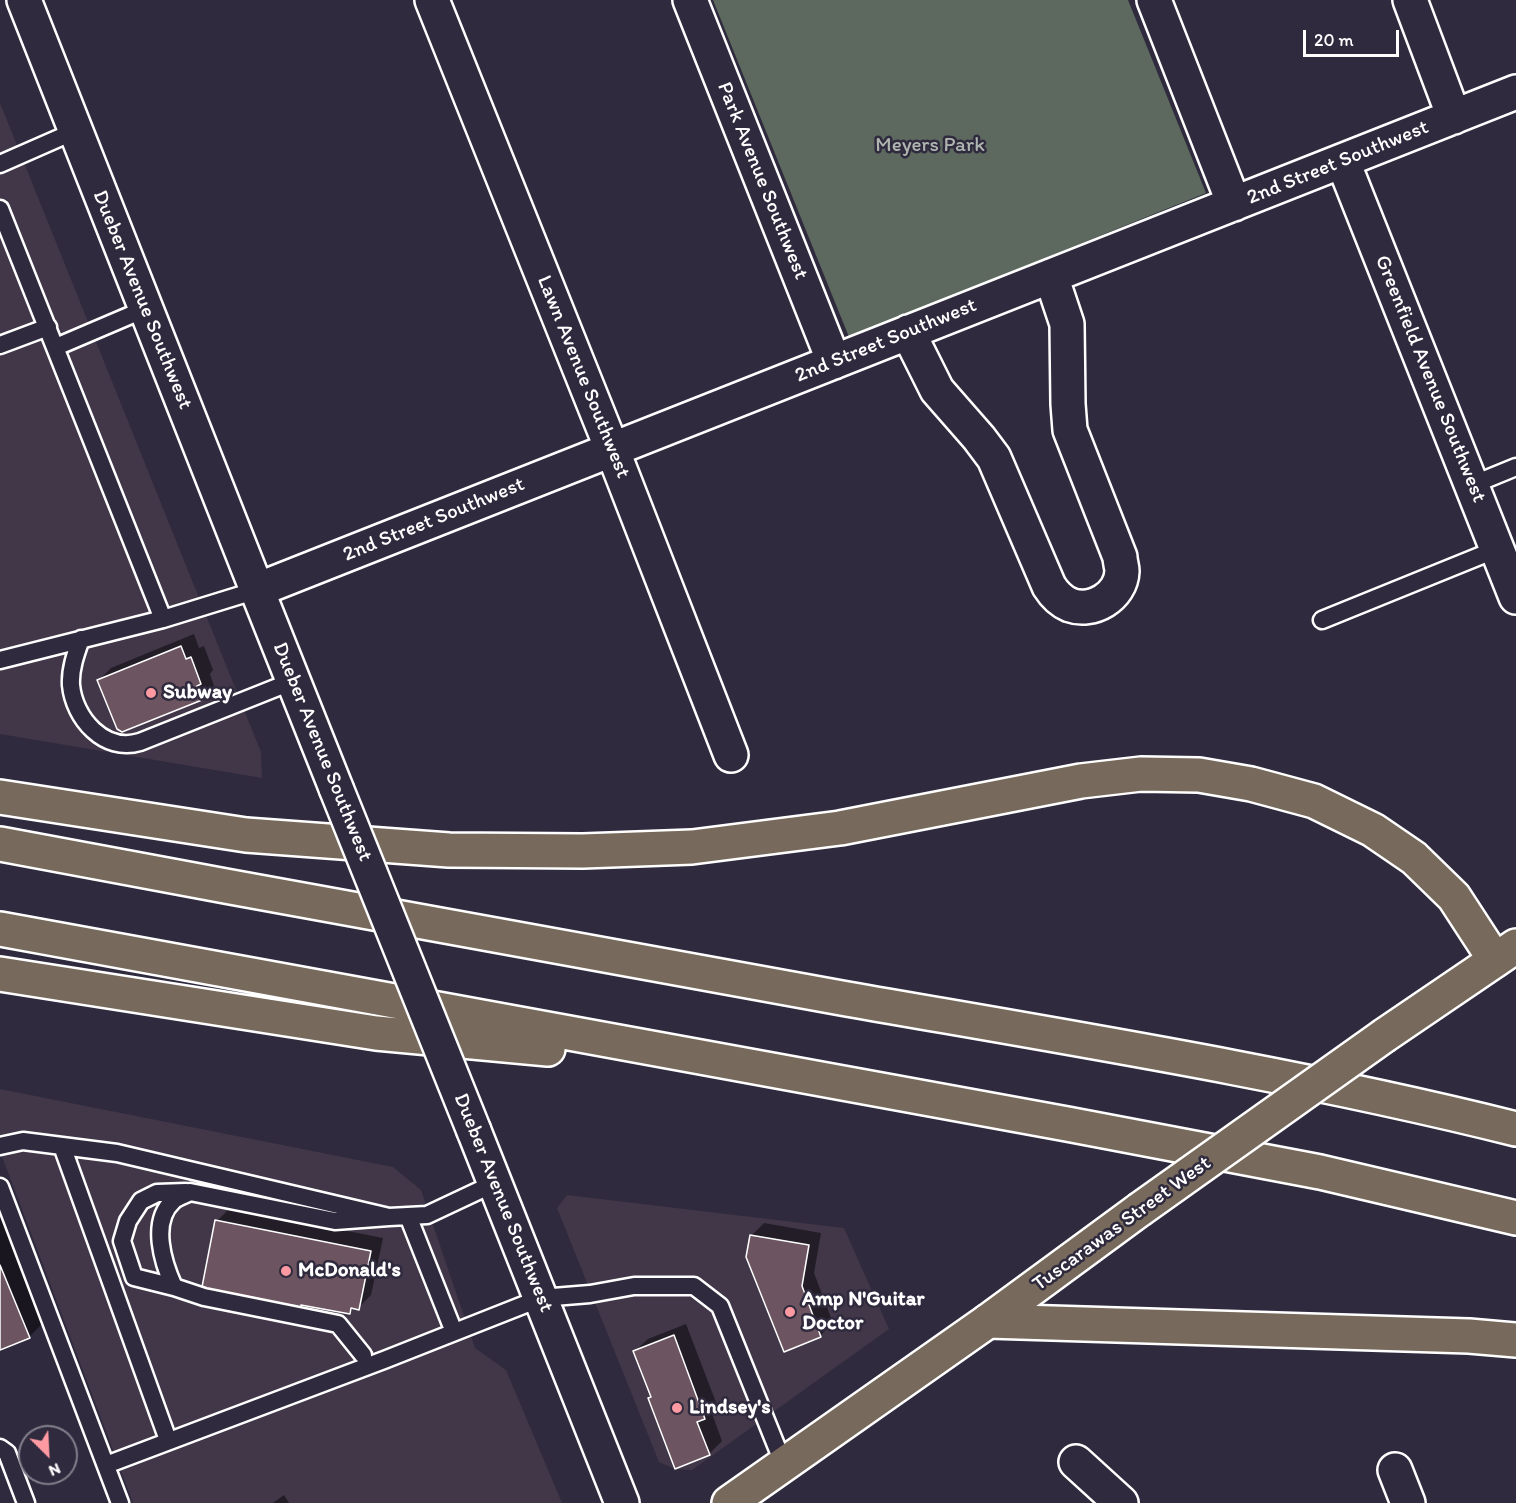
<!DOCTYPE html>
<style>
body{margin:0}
#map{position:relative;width:1516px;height:1503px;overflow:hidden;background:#2f2a3d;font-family:Itim,sans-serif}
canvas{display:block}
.north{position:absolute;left:18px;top:1425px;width:60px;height:60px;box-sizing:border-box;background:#2f2a3d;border:2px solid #827f8b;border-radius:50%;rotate:156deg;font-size:16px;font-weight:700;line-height:24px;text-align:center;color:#fff}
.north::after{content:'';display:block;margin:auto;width:21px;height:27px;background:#ff9aa2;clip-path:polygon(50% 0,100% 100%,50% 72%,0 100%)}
.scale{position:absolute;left:1303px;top:30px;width:96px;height:27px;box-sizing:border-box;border:3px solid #fff;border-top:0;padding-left:8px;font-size:18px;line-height:21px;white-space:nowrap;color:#fff;-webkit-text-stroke:4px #2f2a3d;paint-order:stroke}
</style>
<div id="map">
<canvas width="1516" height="1503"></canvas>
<div class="north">N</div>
<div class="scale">20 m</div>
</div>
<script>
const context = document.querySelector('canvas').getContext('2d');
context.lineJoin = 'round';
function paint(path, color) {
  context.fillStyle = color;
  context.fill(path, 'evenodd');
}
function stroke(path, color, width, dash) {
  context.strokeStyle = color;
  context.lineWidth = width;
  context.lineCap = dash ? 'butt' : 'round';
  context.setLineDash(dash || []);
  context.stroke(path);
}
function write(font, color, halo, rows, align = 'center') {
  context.font = font + ' Itim,sans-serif';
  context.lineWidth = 5;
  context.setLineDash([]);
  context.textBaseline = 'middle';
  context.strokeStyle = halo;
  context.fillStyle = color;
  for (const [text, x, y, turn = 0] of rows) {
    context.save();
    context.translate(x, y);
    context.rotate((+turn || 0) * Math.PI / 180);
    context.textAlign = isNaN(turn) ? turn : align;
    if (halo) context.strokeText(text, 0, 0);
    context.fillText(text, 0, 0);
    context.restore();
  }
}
const built = new Path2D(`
 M 0,103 L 261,752 L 262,778 L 0,734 Z
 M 0,1089 L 393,1167 L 421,1190 L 475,1348 L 506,1370 L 562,1503 L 133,1503 L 0,1151 Z
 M 567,1195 L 844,1228 L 889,1329 L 692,1470 L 675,1469 L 659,1462 L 557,1208 Z`);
const green = new Path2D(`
 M 713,0 L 1128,0 L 1206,193 L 849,337 Z`);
const shadow = new Path2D(`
 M 194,634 L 199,648 L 204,646 L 213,670 L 210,674 L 214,686 L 201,699 L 98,681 L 111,668 Z
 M 0,1208 L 46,1320 L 29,1337 L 0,1349 Z
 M 230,1208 L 383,1238 L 371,1295 L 358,1308 L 354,1307 L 349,1312 L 306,1304 L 300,1310 L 217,1221 Z
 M 764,1223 L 821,1233 L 814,1273 L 833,1323 L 820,1336 L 751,1236 Z
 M 686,1324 L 717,1405 L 711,1411 L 722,1441 L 710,1453 L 676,1467 L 649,1398 L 652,1396 L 635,1351 L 648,1339 Z
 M 284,1495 L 289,1503 L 273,1503 Z`);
const building = new Path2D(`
 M 181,646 L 186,659 L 191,657 L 201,684 L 197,686 L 202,700 L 122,732 L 117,729 L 97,680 Z
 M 215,1220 L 371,1251 L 359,1310 L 351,1308 L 350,1314 L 301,1305 L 300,1312 L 201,1292 Z
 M 750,1235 L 809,1245 L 802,1286 L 821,1337 L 784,1352 L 746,1257 Z
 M 0,1265 L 30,1338 L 0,1350 Z
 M 674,1335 L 705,1419 L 697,1422 L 710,1455 L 675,1469 L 648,1398 L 651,1397 L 633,1351 Z`);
const lane = new Path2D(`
 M 0,164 L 75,131
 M 0,209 L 163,619
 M 0,345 L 48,327
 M 56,347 L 145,309
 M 1472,485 L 1516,467
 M 1322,620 L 1497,549
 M 81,639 C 76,653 70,669 71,685 C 74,718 104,753 140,742 L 293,681
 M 0,660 L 163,619 L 257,590
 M 0,1146 L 23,1141 L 117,1153 L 389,1217 L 427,1215 L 495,1183
 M 62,1146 L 168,1440
 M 0,1187 L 120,1503
 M 408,1216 L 454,1332
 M 174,1287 L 134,1277 L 122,1241 L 128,1221 L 141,1201 L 157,1193 L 186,1192
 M 363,1355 L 338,1324 L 204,1297 L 174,1287 C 163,1263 150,1222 173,1201 C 177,1197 185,1195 190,1192 L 335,1221 L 389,1217
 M 0,1448 L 7,1453 L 26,1503
 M 106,1465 L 384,1360 L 541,1298 L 590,1294 L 634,1286 L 694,1286 L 720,1306 L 784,1465`);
const street = new Path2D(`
 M 432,0 L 612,449 L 731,755
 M 690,0 L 834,362
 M 1154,0 L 1234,204
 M 1410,0 L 1454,117
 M 1343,162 L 1516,597
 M 908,332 L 937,390 L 979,438 L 994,458 L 1049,586 C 1054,594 1060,601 1070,605 C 1092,613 1121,597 1122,571 C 1122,567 1120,562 1120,557 L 1070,430 L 1068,404 L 1067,324 L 1051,276
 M 257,590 L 1516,92
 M 1076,1462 L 1121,1503
 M 1395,1470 L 1408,1503`);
const secondary = new Path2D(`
 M 24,0 L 257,590 L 336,788
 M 474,1131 L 622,1503`);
const primary = new Path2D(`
 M 1385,1035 L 1516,946
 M 729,1503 L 988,1321 L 1139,1210`);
const highway = new Path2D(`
 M 0,797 L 246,835 L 449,850 L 583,851 L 692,847 L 840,828 L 1081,781 L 1141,774 L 1199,775 L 1251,784 L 1314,801 L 1373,830 L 1414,858 L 1454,897 L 1495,960
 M 0,844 C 282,897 564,948 847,999 C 1070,1038 1296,1074 1516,1129
 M 0,929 L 1067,1124 L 1320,1172 L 1516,1218
 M 0,974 L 376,1033 L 548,1049
 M 988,1321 L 1469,1336 L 1516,1340`);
const secondaryBridge = new Path2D(`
 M 336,788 L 474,1131`);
const primaryBridge = new Path2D(`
 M 1139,1210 L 1385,1035`);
const markers = [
 [151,693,6,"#ff9aa2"],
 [286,1271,6,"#ff9aa2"],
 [790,1312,6,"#ff9aa2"],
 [677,1408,6,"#ff9aa2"]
];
const parkNames = [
 ["Meyers Park",930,146]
];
const streetNames = [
 ["2nd Street Southwest",1338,163,-22],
 ["Park Avenue Southwest",762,181,68],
 ["Dueber Avenue Southwest",142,300,68],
 ["2nd Street Southwest",886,341,-22],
 ["Lawn Avenue Southwest",583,377,68],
 ["Greenfield Avenue Southwest",1430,379,68],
 ["2nd Street Southwest",434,520,-22],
 ["Dueber Avenue Southwest",322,752,68],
 ["Dueber Avenue Southwest",503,1203,68],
 ["Tuscarawas Street West",1122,1224,-36]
];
const poiNames = [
 ["Subway",163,693],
 ["McDonald's",298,1271],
 ["Amp N'Guitar",802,1300],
 ["Doctor",802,1324],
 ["Lindsey's",689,1408]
];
paint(built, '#413748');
paint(green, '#5d695f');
paint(shadow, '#0007');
paint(building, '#6c5560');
stroke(building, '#fff', 1.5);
stroke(lane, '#fff', 21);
stroke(street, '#fff', 38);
stroke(secondary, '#fff', 38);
stroke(primary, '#fff', 38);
stroke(highway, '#fff', 38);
stroke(lane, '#2f2a3d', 16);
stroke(street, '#2f2a3d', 33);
stroke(secondary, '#2f2a3d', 33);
stroke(primary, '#77695c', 33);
stroke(highway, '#77695c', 33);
stroke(secondaryBridge, '#fff', 38, []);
stroke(primaryBridge, '#fff', 38, []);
stroke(secondaryBridge, '#2f2a3d', 33);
stroke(primaryBridge, '#77695c', 33);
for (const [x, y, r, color] of markers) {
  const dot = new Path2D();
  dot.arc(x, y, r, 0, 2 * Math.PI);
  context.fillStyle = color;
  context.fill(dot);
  stroke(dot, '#2f2a3d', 2);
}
write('21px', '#aeb4af', '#2f2a3d', parkNames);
write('21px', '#fff', '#2f2a3d', streetNames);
write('bold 21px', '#fff', '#2f2a3d', poiNames, 'left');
</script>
